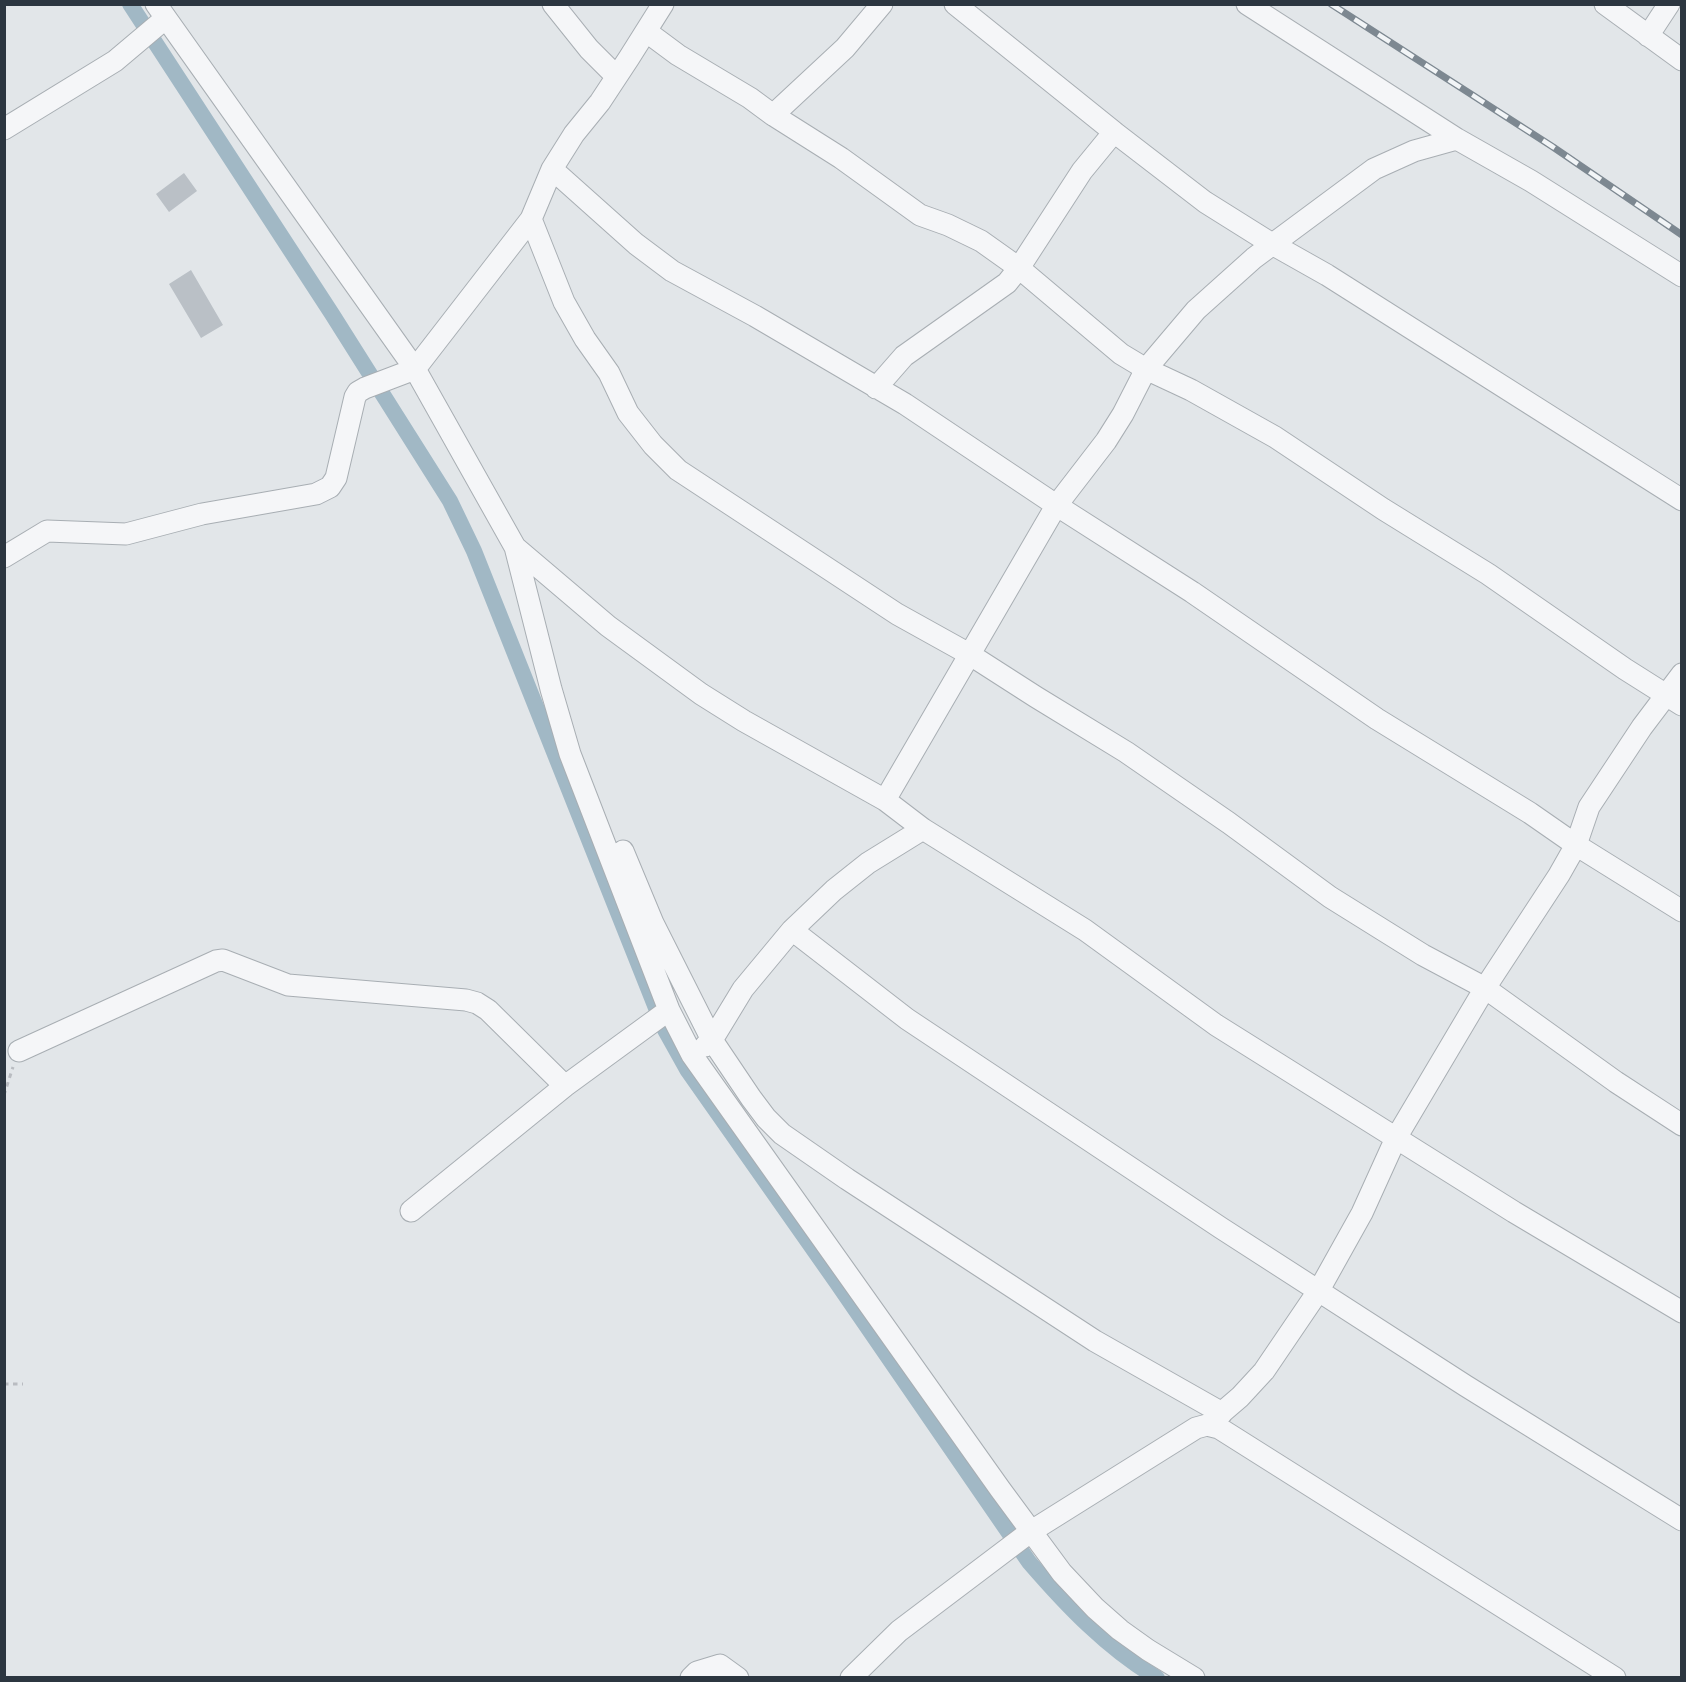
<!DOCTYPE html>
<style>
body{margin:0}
#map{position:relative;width:1686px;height:1682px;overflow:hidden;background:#e2e6e9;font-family:"IBM Plex Sans",sans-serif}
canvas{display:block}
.frame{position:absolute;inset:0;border:6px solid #2c3640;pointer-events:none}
</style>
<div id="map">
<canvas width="1686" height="1682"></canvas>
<div class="frame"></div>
</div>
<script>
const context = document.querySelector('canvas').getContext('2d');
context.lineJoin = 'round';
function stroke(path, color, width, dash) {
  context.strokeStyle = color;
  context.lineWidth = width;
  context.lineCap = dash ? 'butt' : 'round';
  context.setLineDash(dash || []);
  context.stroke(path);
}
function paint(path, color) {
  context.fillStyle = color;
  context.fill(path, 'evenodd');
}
const canal = new Path2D(`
 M 130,4 L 332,314 L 450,501 L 474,551 L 664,1028 L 688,1071 L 837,1283 L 1029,1562 C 1067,1606 1107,1648 1157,1678`);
const building = new Path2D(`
 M 184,173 L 197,191 L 169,212 L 156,194 Z
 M 191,270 L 223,325 L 201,338 L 169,284 Z`);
const path = new Path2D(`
 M 4,1095 L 13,1067
 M 4,1384 L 23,1384`);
const minor = new Path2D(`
 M 156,4 L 415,369 L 515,547 L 551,689 L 570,754 L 669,1010 L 692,1055 L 1000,1489 L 1062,1573 L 1095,1608 L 1120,1630 L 1148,1650 L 1194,1678
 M 553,4 L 589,49 L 616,76
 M 955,4 L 1114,132 L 1205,202 L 1272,244 L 1327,275 L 1682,500
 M 1247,4 L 1457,139 L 1531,181 L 1682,276
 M 1605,4 L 1682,60
 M 647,32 L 678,55 L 750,98 L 773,115 L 841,158 L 920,215 L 948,225 L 981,241 L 1019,268 L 1121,354 L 1146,369 L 1191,390 L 1275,437 L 1383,509 L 1488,574 L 1625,669 L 1682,705
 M 1648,36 L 1669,4
 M 773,115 L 845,48 L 882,4
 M 4,129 L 115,61 L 166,18
 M 552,169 L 636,244 L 672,271 L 755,316 L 905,404 L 1059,507 L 1192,592 L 1377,719 L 1530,813 L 1576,845 L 1682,911
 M 531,219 L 564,302 L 585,339 L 609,373 L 628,413 L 653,445 L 678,470 L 897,614 L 969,654 L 1036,697 L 1126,752 L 1229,823 L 1330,897 L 1423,955 L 1485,988 L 1616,1082 L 1682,1125
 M 876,388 L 904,356 L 1007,283 L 1019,268 L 1082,171 L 1114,132
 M 515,547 L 608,626 L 701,694 L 744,721 L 885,800 L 923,829 L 1085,930 L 1216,1025 L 1514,1212 L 1682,1312
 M 4,557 L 47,531 L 126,534 L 202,514 L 316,494 L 330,487 L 336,478 L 355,397 L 358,392 L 365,388 L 415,369 L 531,219 L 552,169 L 574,134 L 600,102 L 629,58 L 663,4
 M 885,800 L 1056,506 L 1106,441 L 1123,414 L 1146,369 L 1196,310 L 1254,258 L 1374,169 L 1414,151 L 1457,139
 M 623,851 L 653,923 L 712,1040 L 751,1098 L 766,1118 L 782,1134 L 847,1179 L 1095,1341 L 1222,1413
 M 792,930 L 907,1019 L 1221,1228 L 1466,1386 L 1682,1520
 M 705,1046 L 712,1040 L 743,989 L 792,930 L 834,890 L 868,863 L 923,829
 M 19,1051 L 216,961 L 223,960 L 288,985 L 466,1000 L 477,1003 L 488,1010 L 565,1086
 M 411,1211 L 565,1086 L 669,1010
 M 1212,1421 L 1240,1397 L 1264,1371 L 1319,1290 L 1362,1213 L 1396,1138 L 1485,988 L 1559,875 L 1576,845 L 1589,807 L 1642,727 L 1682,674
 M 691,1678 L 697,1672 L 720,1665 L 738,1678
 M 851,1678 L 899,1631 L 1030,1532 L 1196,1428 L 1207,1425 L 1219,1428 L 1615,1678`);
const rail = new Path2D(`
 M 1331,4 L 1553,147 L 1682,235`);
stroke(canal, '#a1b8c5', 16);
paint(building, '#bac0c6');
stroke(minor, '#a8aeb3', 23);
stroke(path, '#b9bcc1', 3, [4.5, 4.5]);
stroke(minor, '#f5f6f8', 21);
stroke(rail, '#7d8891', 7);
stroke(rail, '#f2f5f7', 4.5, [14]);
</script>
